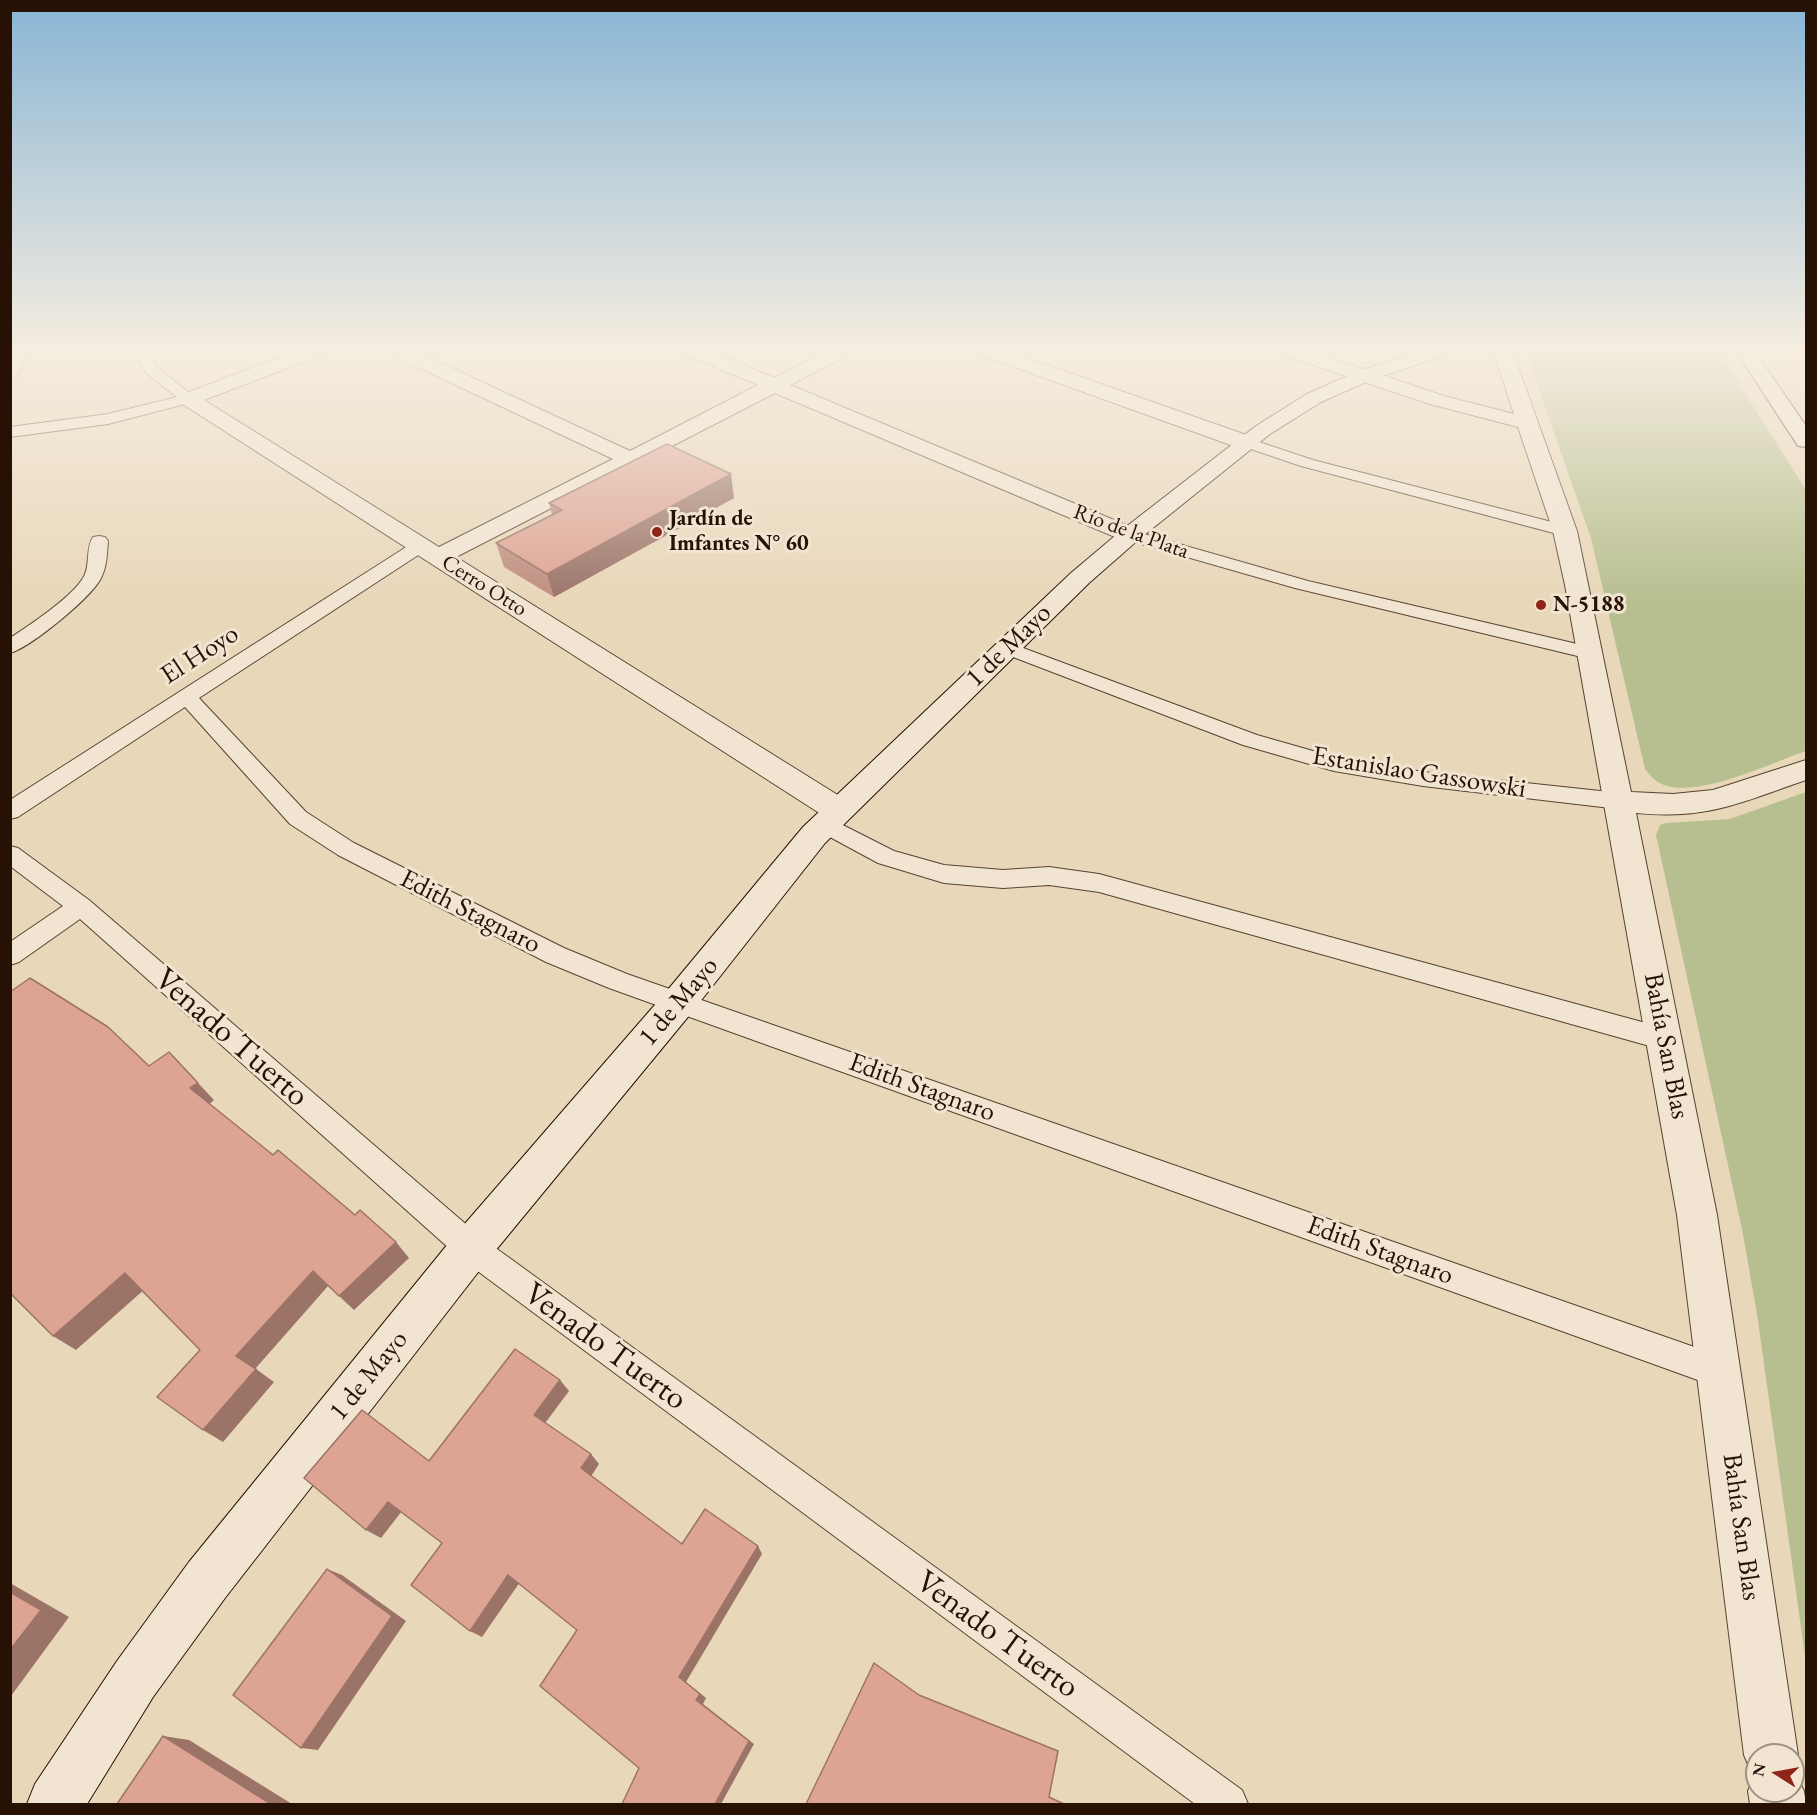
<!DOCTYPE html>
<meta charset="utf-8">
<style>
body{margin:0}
#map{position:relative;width:1817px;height:1815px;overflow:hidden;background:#e9d7b9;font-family:"EB Garamond",serif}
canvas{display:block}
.frame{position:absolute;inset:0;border:12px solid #271104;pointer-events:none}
.north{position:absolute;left:1745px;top:1743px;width:60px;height:60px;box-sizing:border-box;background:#f1e5d2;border:2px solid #a09080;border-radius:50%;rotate:281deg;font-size:16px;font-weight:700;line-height:24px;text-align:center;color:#271104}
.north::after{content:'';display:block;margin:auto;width:21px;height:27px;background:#8f2418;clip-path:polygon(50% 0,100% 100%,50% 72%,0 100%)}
</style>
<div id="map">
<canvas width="1817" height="1815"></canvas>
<div class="frame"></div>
<div class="north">N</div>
</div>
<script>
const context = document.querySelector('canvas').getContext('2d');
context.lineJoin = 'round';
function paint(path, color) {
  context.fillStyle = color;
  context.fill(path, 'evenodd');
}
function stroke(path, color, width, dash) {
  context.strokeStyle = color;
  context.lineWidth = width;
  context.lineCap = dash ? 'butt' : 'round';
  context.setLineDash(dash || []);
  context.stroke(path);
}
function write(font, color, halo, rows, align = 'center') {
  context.font = font + ' "EB Garamond",serif';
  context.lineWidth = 6;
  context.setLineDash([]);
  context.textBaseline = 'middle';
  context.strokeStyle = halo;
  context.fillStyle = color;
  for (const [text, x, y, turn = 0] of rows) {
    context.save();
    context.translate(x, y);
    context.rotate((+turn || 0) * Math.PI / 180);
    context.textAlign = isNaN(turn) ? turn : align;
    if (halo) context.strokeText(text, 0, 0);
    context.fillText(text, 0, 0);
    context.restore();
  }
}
const green = new Path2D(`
 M 1525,350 L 1718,350 L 1806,490 L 1806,751 C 1771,763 1703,796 1667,786 C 1657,783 1651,777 1645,769 L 1591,538 Z
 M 1806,792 L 1806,1663 L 1757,1314 L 1742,1229 L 1656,835 L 1660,825 L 1666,823 L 1730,819 Z`);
const lane = new Path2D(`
 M 14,350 L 28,350 L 17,376 L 10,380 L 10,358 Z
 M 133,350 L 147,350 L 158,368 L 193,396 L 195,399 L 193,402 L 108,424 L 10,437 L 10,427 L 108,414 L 177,397 L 147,374 Z
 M 1247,438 L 1313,460 L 1571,527 L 1574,531 L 1571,535 L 1565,536 L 1301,466 L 1242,446 L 1239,443 L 1242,440 Z
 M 1130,530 L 1308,581 L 1590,647 L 1597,649 L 1600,653 L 1597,657 L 1590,659 L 1295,588 L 1124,539 L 1121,535 L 1124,531 Z
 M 99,536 L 105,537 L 108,541 C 107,553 107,567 101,578 C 92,597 30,648 10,653 L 10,638 C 30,625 72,597 83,578 C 91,566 85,549 93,537 Z
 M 420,541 L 426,542 L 429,546 L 426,550 L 199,698 L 306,812 L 354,843 L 564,948 L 627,974 L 1720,1356 L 1731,1361 L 1736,1372 L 1731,1383 L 1720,1388 L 609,988 L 546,962 L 338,855 L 290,824 L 185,707 L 18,817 L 10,819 L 10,800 L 414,542 Z
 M 1007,642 L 1257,735 L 1334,757 L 1423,772 L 1619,793 L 1627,796 L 1630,801 L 1627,806 L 1619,809 L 1423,786 L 1334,771 L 1243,745 L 1000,652 L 997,648 L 1000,644 Z
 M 825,816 L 894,851 L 944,865 L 1003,870 L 1049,867 L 1099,874 L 1664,1028 L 1673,1031 L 1677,1039 L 1673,1047 L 1664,1050 L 1099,892 L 1049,885 L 1003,888 L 944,883 L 878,863 L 817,830 L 814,824 L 817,818 Z
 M 10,846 L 18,848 L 89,900 L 482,1238 L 1242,1790 L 1248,1804 L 1195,1804 L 460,1258 L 80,919 L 19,962 L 10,965 L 10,942 L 63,906 L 10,866 Z`);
const street = new Path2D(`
 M 299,350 L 326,350 L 324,354 L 204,400 L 439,547 L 613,459 L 390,354 L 388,350 L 413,350 L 630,451 L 758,385 L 684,354 L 682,350 L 708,350 L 774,378 L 828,350 L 852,350 L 850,354 L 790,385 L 1138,530 L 1142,535 L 1138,540 L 1130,542 L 1122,540 L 775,393 L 456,557 L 849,802 L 853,810 L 849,818 L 838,821 L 827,818 L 181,403 L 178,399 L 181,395 Z
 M 976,350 L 1004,350 L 1255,438 L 1258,443 L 1255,448 L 1247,449 L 1239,448 L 978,354 Z
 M 1278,350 L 1307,350 L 1444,396 L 1514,414 L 1493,350 L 1512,350 L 1577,531 L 1631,792 L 1673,794 L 1713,790 L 1806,760 L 1806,780 C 1741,802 1709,820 1636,813 L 1717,1215 L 1798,1755 L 1793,1767 L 1793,1755 L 1757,1755 L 1757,1791 L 1793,1791 L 1793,1770 L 1804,1791 L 1806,1804 L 1750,1804 L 1748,1791 L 1755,1775 L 1752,1774 L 1744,1755 L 1677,1215 L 1565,585 L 1553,531 L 1518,427 L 1430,404 L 1280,354 Z`);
const secondary = new Path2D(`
 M 1423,350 L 1452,350 L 1450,354 L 1373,379 L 1350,389 L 1321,402 L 1270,434 L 1138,540 L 1089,583 L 825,843 L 692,1012 L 486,1262 L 225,1598 L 153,1697 L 87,1804 L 27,1804 L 35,1784 L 117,1661 L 189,1562 L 456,1234 L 666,992 L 803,827 L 1071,573 L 1122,530 L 1256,426 L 1307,394 L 1359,371 Z
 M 1735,350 L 1754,350 L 1806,426 L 1806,447 L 1798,446 Z`);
const wall = new Path2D(`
 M 734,498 L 554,597 L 504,567 L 496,543 L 552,515 L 549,503 Z`);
const shadedWall = new Path2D(`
 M 731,474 L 734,498 L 554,597 L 547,574 Z
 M 169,1052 L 214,1100 L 207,1106 L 190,1088 Z
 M 396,1242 L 409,1258 L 354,1310 L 339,1296 Z
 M 313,1271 L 328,1286 L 255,1369 L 236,1356 Z
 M 125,1273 L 146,1288 L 76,1350 L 53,1336 Z
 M 256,1369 L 274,1382 L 223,1442 L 203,1430 Z
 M 560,1380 L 569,1391 L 543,1426 L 534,1415 Z
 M 591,1454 L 599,1464 L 590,1478 L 581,1468 Z
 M 388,1502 L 402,1511 L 381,1538 L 366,1530 Z
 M 758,1546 L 762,1554 L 686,1682 L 706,1698 L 703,1704 L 754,1744 L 721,1804 L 715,1804 L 696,1700 L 679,1677 Z
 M 327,1569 L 342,1575 L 406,1621 L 318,1750 L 301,1748 Z
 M 508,1575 L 520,1582 L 482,1637 L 470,1631 Z
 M 10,1583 L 69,1617 L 11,1696 L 10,1696 Z
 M 163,1736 L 189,1740 L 292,1804 L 271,1804 Z`);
const building = new Path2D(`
 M 667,444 L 731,474 L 547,574 L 496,543 L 562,510 L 549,503 Z
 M 30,978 L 108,1027 L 149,1066 L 169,1052 L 198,1083 L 190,1088 L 273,1155 L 278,1150 L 355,1215 L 360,1210 L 396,1242 L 339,1296 L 313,1271 L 236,1356 L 256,1369 L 203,1430 L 157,1397 L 200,1350 L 125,1273 L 53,1336 L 10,1293 L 10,992 Z
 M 515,1349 L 560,1380 L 534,1415 L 591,1454 L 581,1468 L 682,1544 L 705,1509 L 758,1546 L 679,1677 L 700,1694 L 696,1700 L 749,1741 L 715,1804 L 622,1804 L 639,1768 L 540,1686 L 577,1630 L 508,1575 L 470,1631 L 411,1585 L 442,1543 L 388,1502 L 366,1530 L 304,1478 L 362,1410 L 429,1461 Z
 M 327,1569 L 392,1616 L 301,1748 L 233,1695 Z
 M 10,1592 L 41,1610 L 10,1650 Z
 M 874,1663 L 919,1695 L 1058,1751 L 1049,1797 L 1064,1804 L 806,1804 Z
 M 163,1736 L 271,1804 L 117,1804 Z`);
const markers = [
 [657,532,6,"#8f2418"],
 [1541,605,6,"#8f2418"]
];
const farPoinames = [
 ["Jardín de",669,519],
 ["Imfantes N° 60",669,544],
 ["N-5188",1553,605]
];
const farStreetnames = [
 ["Río de la Plata",1131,532,20],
 ["Cerro Otto",484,586,32]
];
const streetNames = [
 ["1 de Mayo",1009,646,-44],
 ["El Hoyo",200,655,-33],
 ["Estanislao Gassowski",1419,773,9],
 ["Edith Stagnaro",470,912,27],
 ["1 de Mayo",679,1002,-50],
 ["Bahía San Blas",1666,1046,79],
 ["Edith Stagnaro",922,1088,20],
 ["Edith Stagnaro",1380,1251,20],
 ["1 de Mayo",369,1376,-51],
 ["Bahía San Blas",1741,1527,82]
];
const nearStreetnames = [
 ["Venado Tuerto",231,1038,41],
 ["Venado Tuerto",605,1347,36],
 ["Venado Tuerto",997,1635,36]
];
paint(green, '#b7be8f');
stroke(lane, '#584231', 2);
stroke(street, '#584231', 2);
stroke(secondary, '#271104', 2);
paint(lane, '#f1e5d2');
paint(street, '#f1e5d2');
paint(secondary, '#f1e5d2');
paint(wall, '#be8d7e');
paint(shadedWall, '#9b7367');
paint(building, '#dda493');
stroke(building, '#9b7367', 1.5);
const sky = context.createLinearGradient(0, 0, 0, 604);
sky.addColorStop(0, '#89b5d5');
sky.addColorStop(0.58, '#f5ede0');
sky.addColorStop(1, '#f5ede000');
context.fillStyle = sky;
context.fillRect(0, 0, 1817, 604);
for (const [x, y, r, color] of markers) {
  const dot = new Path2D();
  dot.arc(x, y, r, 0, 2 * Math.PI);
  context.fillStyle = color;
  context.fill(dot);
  stroke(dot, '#f1e5d2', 2);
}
write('bold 22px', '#271104', '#f1e5d2', farPoinames, 'left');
write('22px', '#271104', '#f1e5d2', farStreetnames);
write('27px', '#271104', '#f1e5d2', streetNames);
write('33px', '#271104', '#f1e5d2', nearStreetnames);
</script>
